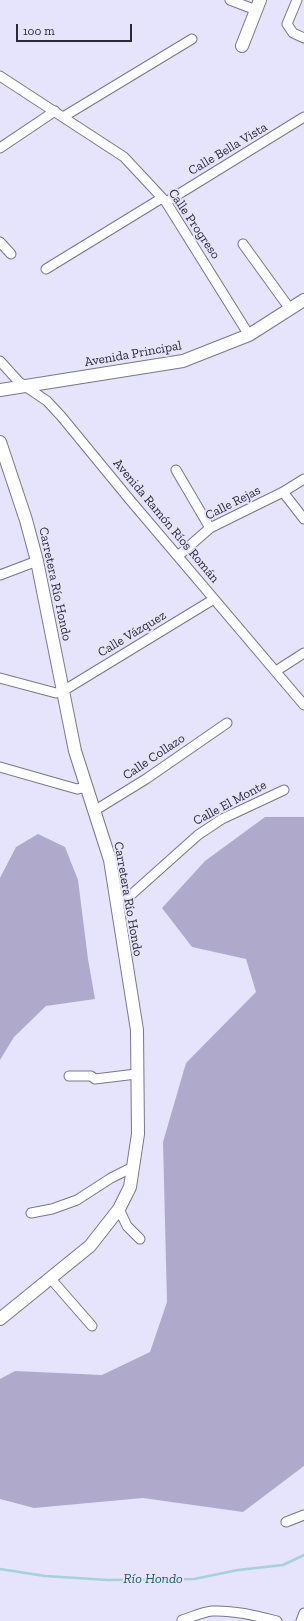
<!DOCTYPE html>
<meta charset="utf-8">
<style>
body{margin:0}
#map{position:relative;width:304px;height:1621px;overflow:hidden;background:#e6e3fc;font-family:"Zilla Slab",serif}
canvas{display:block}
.scale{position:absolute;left:16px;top:24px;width:116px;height:18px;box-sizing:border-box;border:2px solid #2b2933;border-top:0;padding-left:5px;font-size:12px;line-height:14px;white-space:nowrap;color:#2b2933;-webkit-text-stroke:3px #e6e3fc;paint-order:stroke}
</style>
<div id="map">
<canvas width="304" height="1621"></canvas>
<div class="scale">100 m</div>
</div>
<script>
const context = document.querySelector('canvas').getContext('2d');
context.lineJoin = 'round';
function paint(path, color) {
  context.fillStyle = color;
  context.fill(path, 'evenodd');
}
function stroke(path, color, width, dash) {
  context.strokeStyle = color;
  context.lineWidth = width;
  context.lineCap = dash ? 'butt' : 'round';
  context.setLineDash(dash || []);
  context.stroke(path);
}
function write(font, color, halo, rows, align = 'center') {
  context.font = font + ' "Zilla Slab",serif';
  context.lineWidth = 4;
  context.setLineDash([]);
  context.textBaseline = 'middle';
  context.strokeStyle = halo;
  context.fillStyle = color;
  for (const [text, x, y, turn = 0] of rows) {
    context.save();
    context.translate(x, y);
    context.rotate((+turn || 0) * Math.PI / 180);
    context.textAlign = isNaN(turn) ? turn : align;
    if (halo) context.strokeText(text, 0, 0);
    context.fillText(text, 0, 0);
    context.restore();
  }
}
const forest = new Path2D(`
 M 265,817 L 304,817 L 304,1466 L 243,1512 L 143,1498 L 34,1508 L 0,1499 L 0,1379 L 15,1371 L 102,1375 L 150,1352 L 167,1302 L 163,1142 L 186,1063 L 256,992 L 246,959 L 192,947 L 162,908 L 205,861 Z
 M 38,834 L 65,847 L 78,880 L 88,959 L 95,999 L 46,1006 L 14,1037 L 0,1060 L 0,878 L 16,847 Z`);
const stream = new Path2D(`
 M 0,1569 L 45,1576 L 108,1580 L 194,1579 L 238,1570 L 283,1565 L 304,1555`);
const street = new Path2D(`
 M 230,0 L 256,10
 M 297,0 L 287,24 L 293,33 L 304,38
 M 0,76 L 124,157 L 166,202 L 249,335
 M 63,117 L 192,39
 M 0,148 L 55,111
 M 166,202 L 304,117
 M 0,242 L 11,254
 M 243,244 L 290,309
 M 46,269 L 162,198
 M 0,361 L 19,382 L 47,401 L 61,416 L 130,500 L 304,705
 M 176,470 L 210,528
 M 283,492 L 304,519
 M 178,556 L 210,528 L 283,492 L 304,479
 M 0,575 L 37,561
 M 276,671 L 304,653
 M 0,678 L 56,693 L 63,691 L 214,599
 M 0,767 L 77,789 L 87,787
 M 94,811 L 146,779 L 227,723
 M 116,900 L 132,894 L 198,835 L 222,819 L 284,790
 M 69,1076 L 91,1076 L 95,1079 L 136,1074
 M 119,1209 L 127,1226 L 140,1239
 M 31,1213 L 52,1209 L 77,1200 L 111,1178 L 133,1167
 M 51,1279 L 92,1326
 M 286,1522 L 304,1515
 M 182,1620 C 192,1617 202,1612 212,1611 C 234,1610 257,1616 277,1621
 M 301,1621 L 304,1613`);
const secondary = new Path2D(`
 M 242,46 L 260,0
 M 0,390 L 183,361 L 249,335 L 304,300
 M 0,442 L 26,520 L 37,561 L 75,751 L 110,860 L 137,1030 L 138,1134 L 130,1187 L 119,1209 L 90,1246 L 0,1319`);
const streetNames = [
 ["Calle Bella Vista",228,149,-31],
 ["Calle Progreso",194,224,56],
 ["Avenida Principal",133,354,-10],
 ["Calle Rejas",233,503,-27],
 ["Avenida Ramón Ríos Román",166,521,50],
 ["Carretera Río Hondo",55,584,78],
 ["Calle Vázquez",132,634,-31],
 ["Calle Collazo",154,757,-34],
 ["Calle El Monte",230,803,-28],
 ["Carretera Río Hondo",128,899,80]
];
const waterNames = [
 ["Río Hondo",153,1579]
];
paint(forest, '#afaacc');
stroke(stream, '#a6d1da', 2.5);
stroke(street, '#79768d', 11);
stroke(secondary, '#79768d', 14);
stroke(street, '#fff', 9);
stroke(secondary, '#fff', 12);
write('13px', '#2b2933', '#e6e3fc', streetNames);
write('italic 14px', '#205b65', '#e6e3fc', waterNames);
</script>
